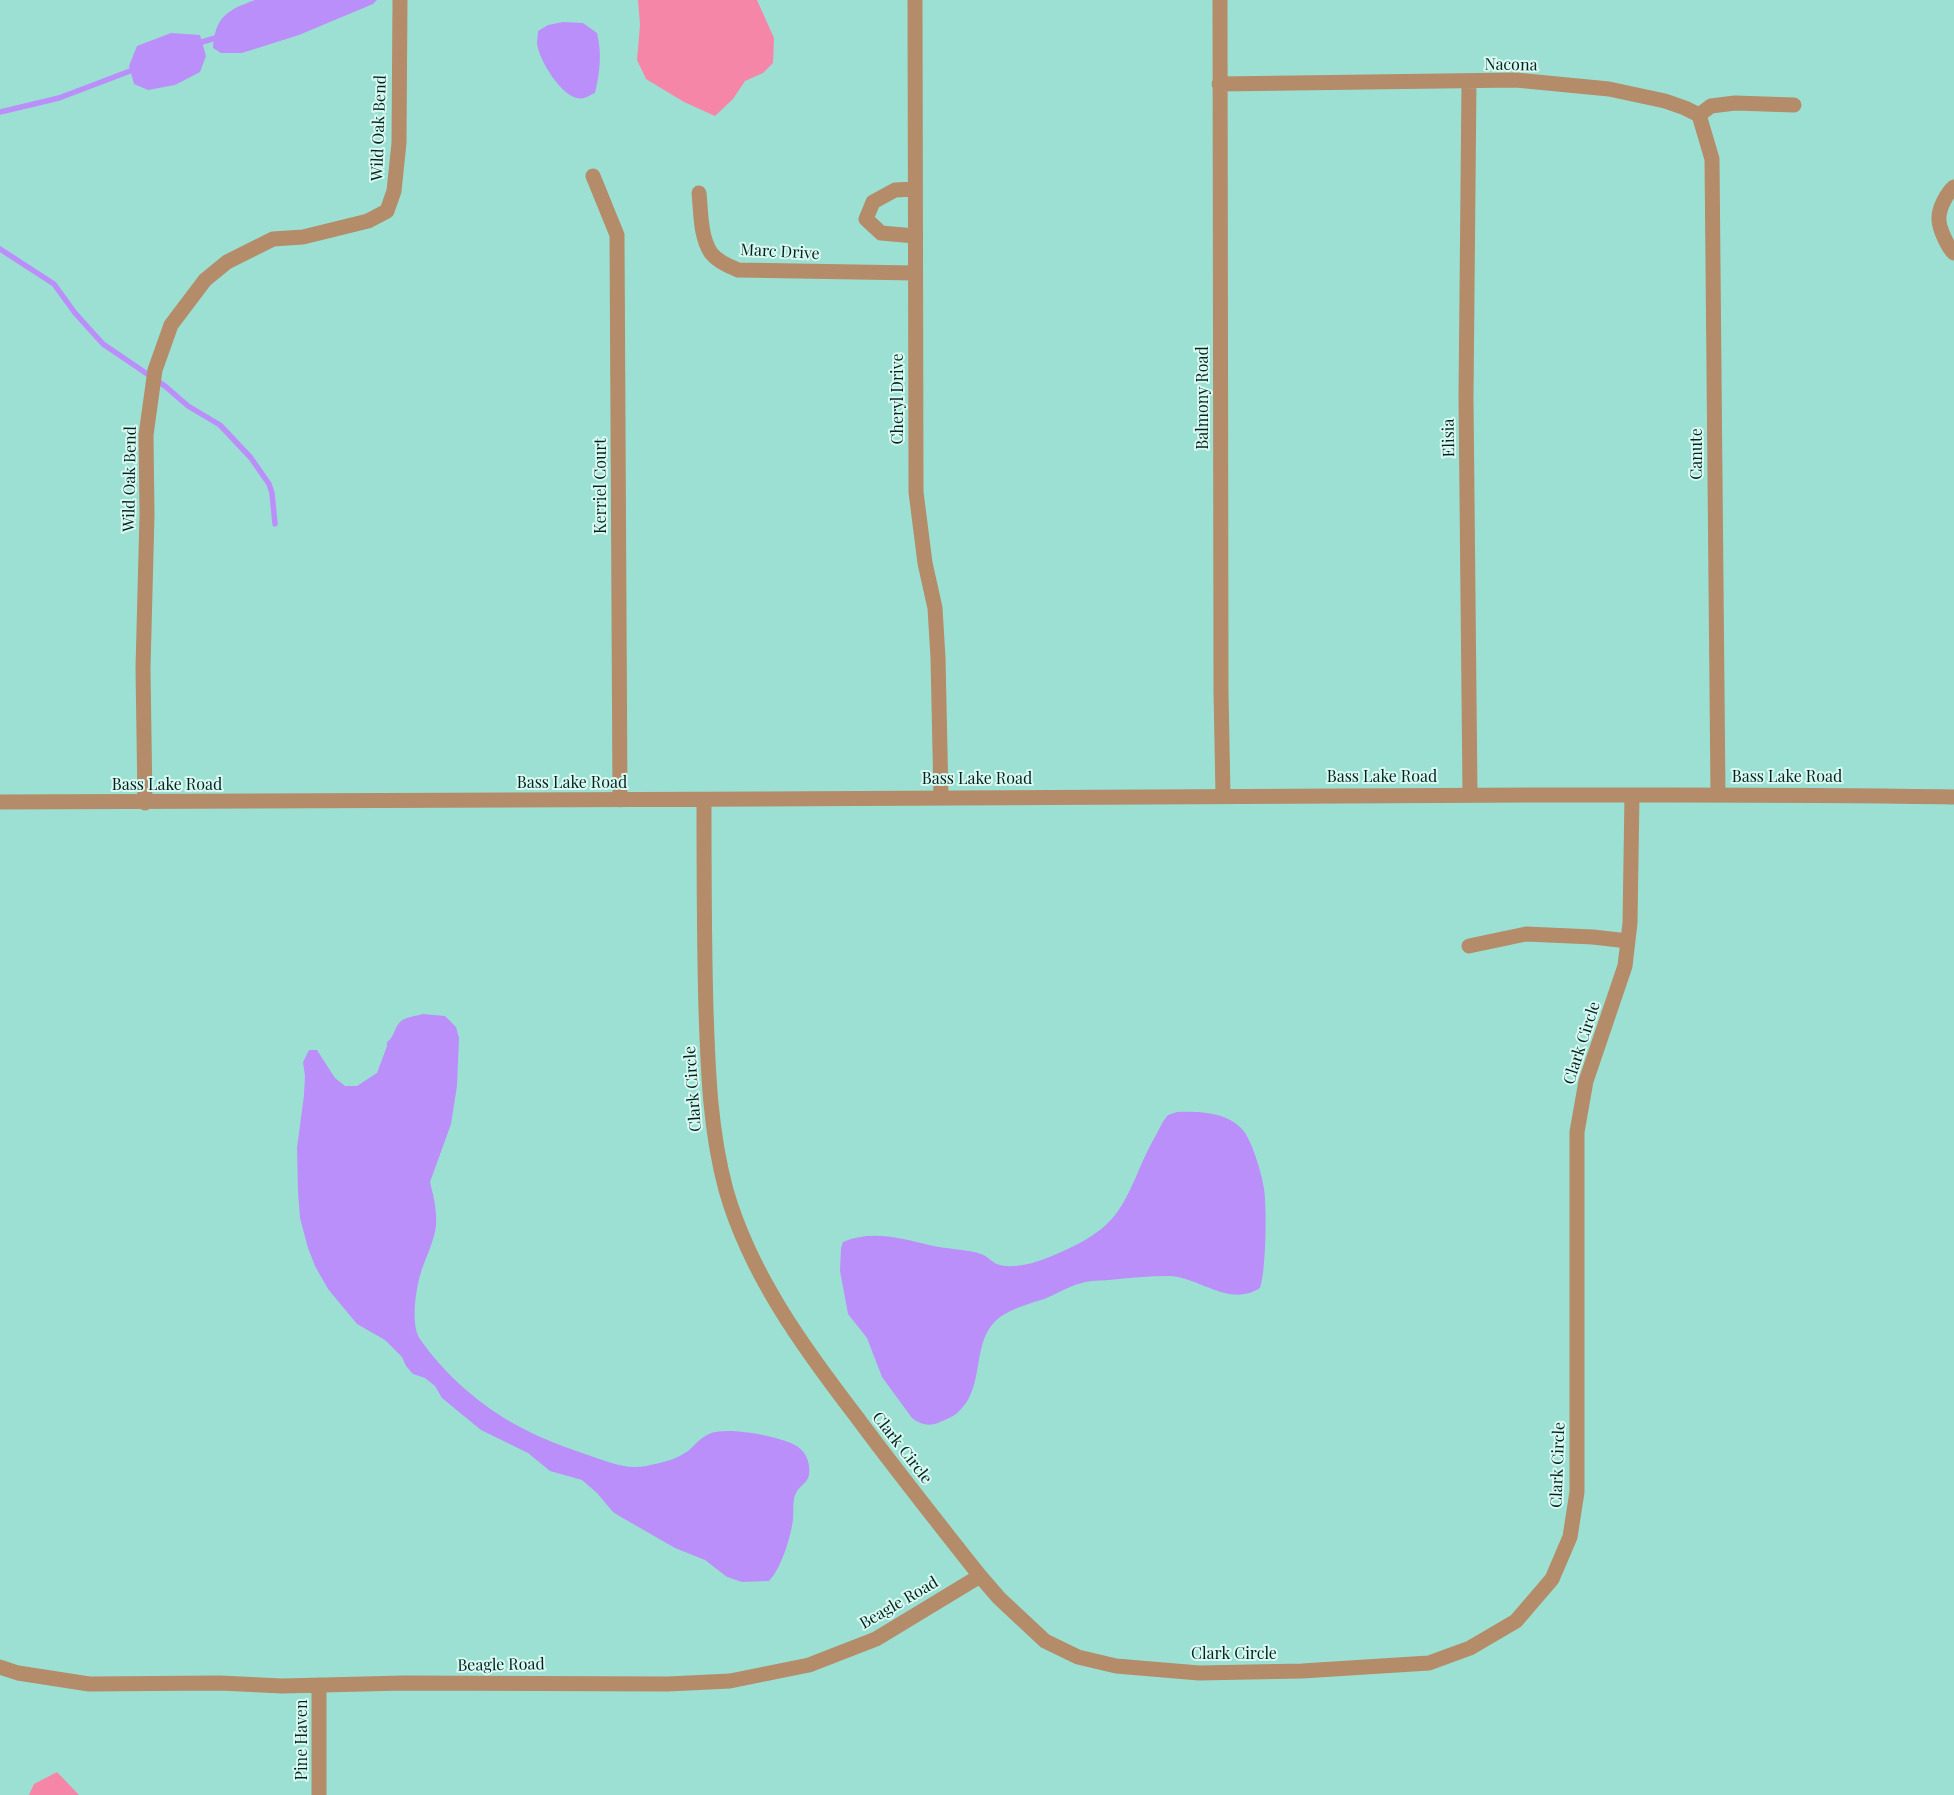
<!DOCTYPE html>
<style>
body{margin:0}
canvas{display:block;background:#9be0d3}
</style>
<canvas width="1954" height="1795"></canvas>
<script>
const context = document.querySelector('canvas').getContext('2d');
context.lineJoin = 'round';
function paint(path, color) {
  context.fillStyle = color;
  context.fill(path, 'evenodd');
}
function stroke(path, color, width, dash) {
  context.strokeStyle = color;
  context.lineWidth = width;
  context.lineCap = dash ? 'butt' : 'round';
  context.setLineDash(dash || []);
  context.stroke(path);
}
function write(font, color, halo, rows, align = 'center') {
  context.font = font + ' "Playfair Display",serif';
  context.lineWidth = 4;
  context.setLineDash([]);
  context.textBaseline = 'middle';
  context.strokeStyle = halo;
  context.fillStyle = color;
  for (const [text, x, y, turn = 0] of rows) {
    context.save();
    context.translate(x, y);
    context.rotate((+turn || 0) * Math.PI / 180);
    context.textAlign = isNaN(turn) ? turn : align;
    if (halo) context.strokeText(text, 0, 0);
    context.fillText(text, 0, 0);
    context.restore();
  }
}
const green = new Path2D(`
 M 638,0 L 757,0 L 774,38 L 773,63 L 763,73 L 745,81 L 733,99 L 715,116 L 684,102 L 646,79 L 637,60 L 640,25 Z
 M 57,1772 L 79,1795 L 29,1795 L 34,1784 Z`);
const water = new Path2D(`
 M 255,0 L 377,0 L 373,4 L 299,35 L 242,53 L 221,53 L 213,48 C 215,17 227,10 255,0 Z
 M 563,22 L 583,23 L 597,33 C 602,54 600,72 595,93 C 592,94 588,97 584,98 C 565,104 538,59 537,43 C 537,39 538,35 538,31 L 548,25 Z
 M 171,33 L 200,35 L 206,56 L 200,72 L 175,85 L 148,90 L 134,84 L 129,66 L 137,46 Z
 M 423,1014 L 445,1016 L 456,1027 L 459,1038 L 457,1086 L 451,1124 L 430,1182 C 434,1198 437,1210 436,1226 C 434,1241 427,1255 422,1269 C 416,1286 410,1324 420,1339 C 444,1374 481,1406 518,1426 C 540,1438 564,1447 588,1455 C 606,1461 625,1470 646,1466 C 660,1463 676,1460 688,1451 C 695,1445 700,1438 709,1434 C 726,1426 776,1436 793,1444 C 805,1449 811,1462 809,1475 C 807,1484 799,1486 796,1493 C 792,1500 794,1511 793,1519 C 791,1537 781,1569 769,1581 L 742,1582 L 727,1577 L 705,1560 L 675,1548 L 621,1517 L 613,1512 L 597,1493 L 582,1480 L 550,1471 L 528,1453 L 481,1430 L 442,1398 L 435,1386 L 425,1378 L 413,1374 L 406,1366 L 402,1357 L 385,1340 L 357,1324 L 328,1289 L 315,1266 L 308,1248 L 300,1218 L 298,1192 L 297,1148 L 304,1095 L 305,1076 L 303,1062 L 309,1050 L 317,1050 L 335,1078 L 345,1086 L 357,1086 L 377,1073 L 387,1046 L 387,1042 C 394,1038 394,1028 400,1022 C 405,1017 416,1016 423,1014 Z
 M 1177,1112 C 1199,1111 1226,1112 1242,1129 C 1252,1140 1262,1174 1264,1189 C 1267,1206 1266,1273 1260,1288 C 1229,1308 1200,1277 1169,1276 C 1149,1276 1129,1278 1109,1280 C 1100,1281 1091,1280 1082,1283 C 1069,1286 1057,1294 1044,1299 C 1031,1303 1017,1307 1005,1314 C 967,1335 989,1387 957,1413 C 953,1417 946,1419 940,1422 C 930,1427 921,1425 912,1418 L 882,1377 L 867,1338 L 848,1314 L 840,1271 L 841,1248 L 843,1242 C 871,1230 900,1238 929,1245 C 945,1249 966,1249 981,1254 C 988,1256 993,1264 1000,1265 C 1016,1269 1038,1262 1052,1256 C 1076,1246 1103,1233 1118,1211 C 1130,1194 1137,1173 1146,1154 C 1152,1142 1158,1131 1164,1120 L 1168,1115 Z`);
const stream = new Path2D(`
 M 195,44 L 219,37
 M 0,112 L 59,98 L 138,68
 M 0,249 L 54,284 L 75,313 L 103,344 L 165,386 L 188,406 L 220,425 L 251,458 L 269,484 L 272,493 L 275,524`);
const minor = new Path2D(`
 M 915,0 L 916,492 L 925,563 L 935,608 L 938,658 L 941,797
 M 1220,0 L 1221,692 L 1223,795
 M 1469,81 L 1466,398 L 1470,795
 M 1219,84 L 1516,80 L 1609,89 L 1665,101 L 1685,108 L 1699,115
 M 1699,115 L 1712,159 L 1718,795
 M 1699,115 L 1711,106 L 1735,103 L 1794,105
 M 593,176 L 617,235 L 620,800
 M 1954,187 C 1947,193 1938,209 1939,220 C 1939,228 1948,248 1954,253
 M 699,193 C 701,211 700,237 711,253 C 717,261 728,266 738,270 L 915,273
 M 915,236 L 881,233 L 866,219 L 873,202 L 895,190 L 915,189
 M 704,800 C 704,870 704,940 706,1010 C 708,1071 710,1131 726,1190 C 750,1274 803,1347 856,1416 C 896,1470 938,1523 980,1576 L 999,1598 L 1045,1641 L 1078,1657 L 1116,1666 L 1199,1673 L 1302,1671 L 1429,1663 L 1470,1648 L 1516,1621 L 1552,1579 L 1570,1537 L 1577,1492 L 1577,1132 L 1586,1081 L 1625,966 L 1630,923 L 1632,795
 M 0,802 C 511,804 1021,794 1532,795 C 1673,795 1813,794 1954,797
 M 145,803 L 143,668 L 147,515 L 146,435 L 155,370 L 171,325 L 205,280 L 227,262 L 273,239 L 303,237 L 368,221 L 387,211 L 394,191 L 399,143 L 400,0
 M 1469,946 L 1526,934 L 1593,937 L 1628,941
 M 0,1667 L 18,1673 L 89,1684 L 220,1683 L 282,1686 L 404,1683 L 668,1684 L 730,1681 L 809,1665 L 876,1639 L 980,1576
 M 319,1795 L 319,1685`);
const streetNames = [
 ["Nacona",1511,65,1],
 ["Wild Oak Bend",379,128,-88],
 ["Marc Drive",780,252,3],
 ["Balmony Road",1203,398,-90],
 ["Cheryl Drive",898,399,-90],
 ["Elisia",1449,438,-91],
 ["Canute",1697,454,-90],
 ["Wild Oak Bend",130,479,-89],
 ["Kerriel Court",601,486,-90],
 ["Bass Lake Road",1382,777],
 ["Bass Lake Road",1787,777],
 ["Bass Lake Road",977,779],
 ["Bass Lake Road",572,783],
 ["Bass Lake Road",167,785],
 ["Clark Circle",1582,1043,-72],
 ["Clark Circle",693,1089,-94],
 ["Clark Circle",902,1448,52],
 ["Clark Circle",1558,1465,-88],
 ["Beagle Road",899,1603,-30],
 ["Clark Circle",1234,1654],
 ["Beagle Road",501,1665,-1],
 ["Pine Haven",302,1740,-90]
];
paint(green, '#f686a8');
paint(water, '#bb8ffa');
stroke(stream, '#bb8ffa', 5.5);
stroke(minor, '#b58c69', 15);
write('16px', '#04211d', '#d8f9f2', streetNames);
</script>
